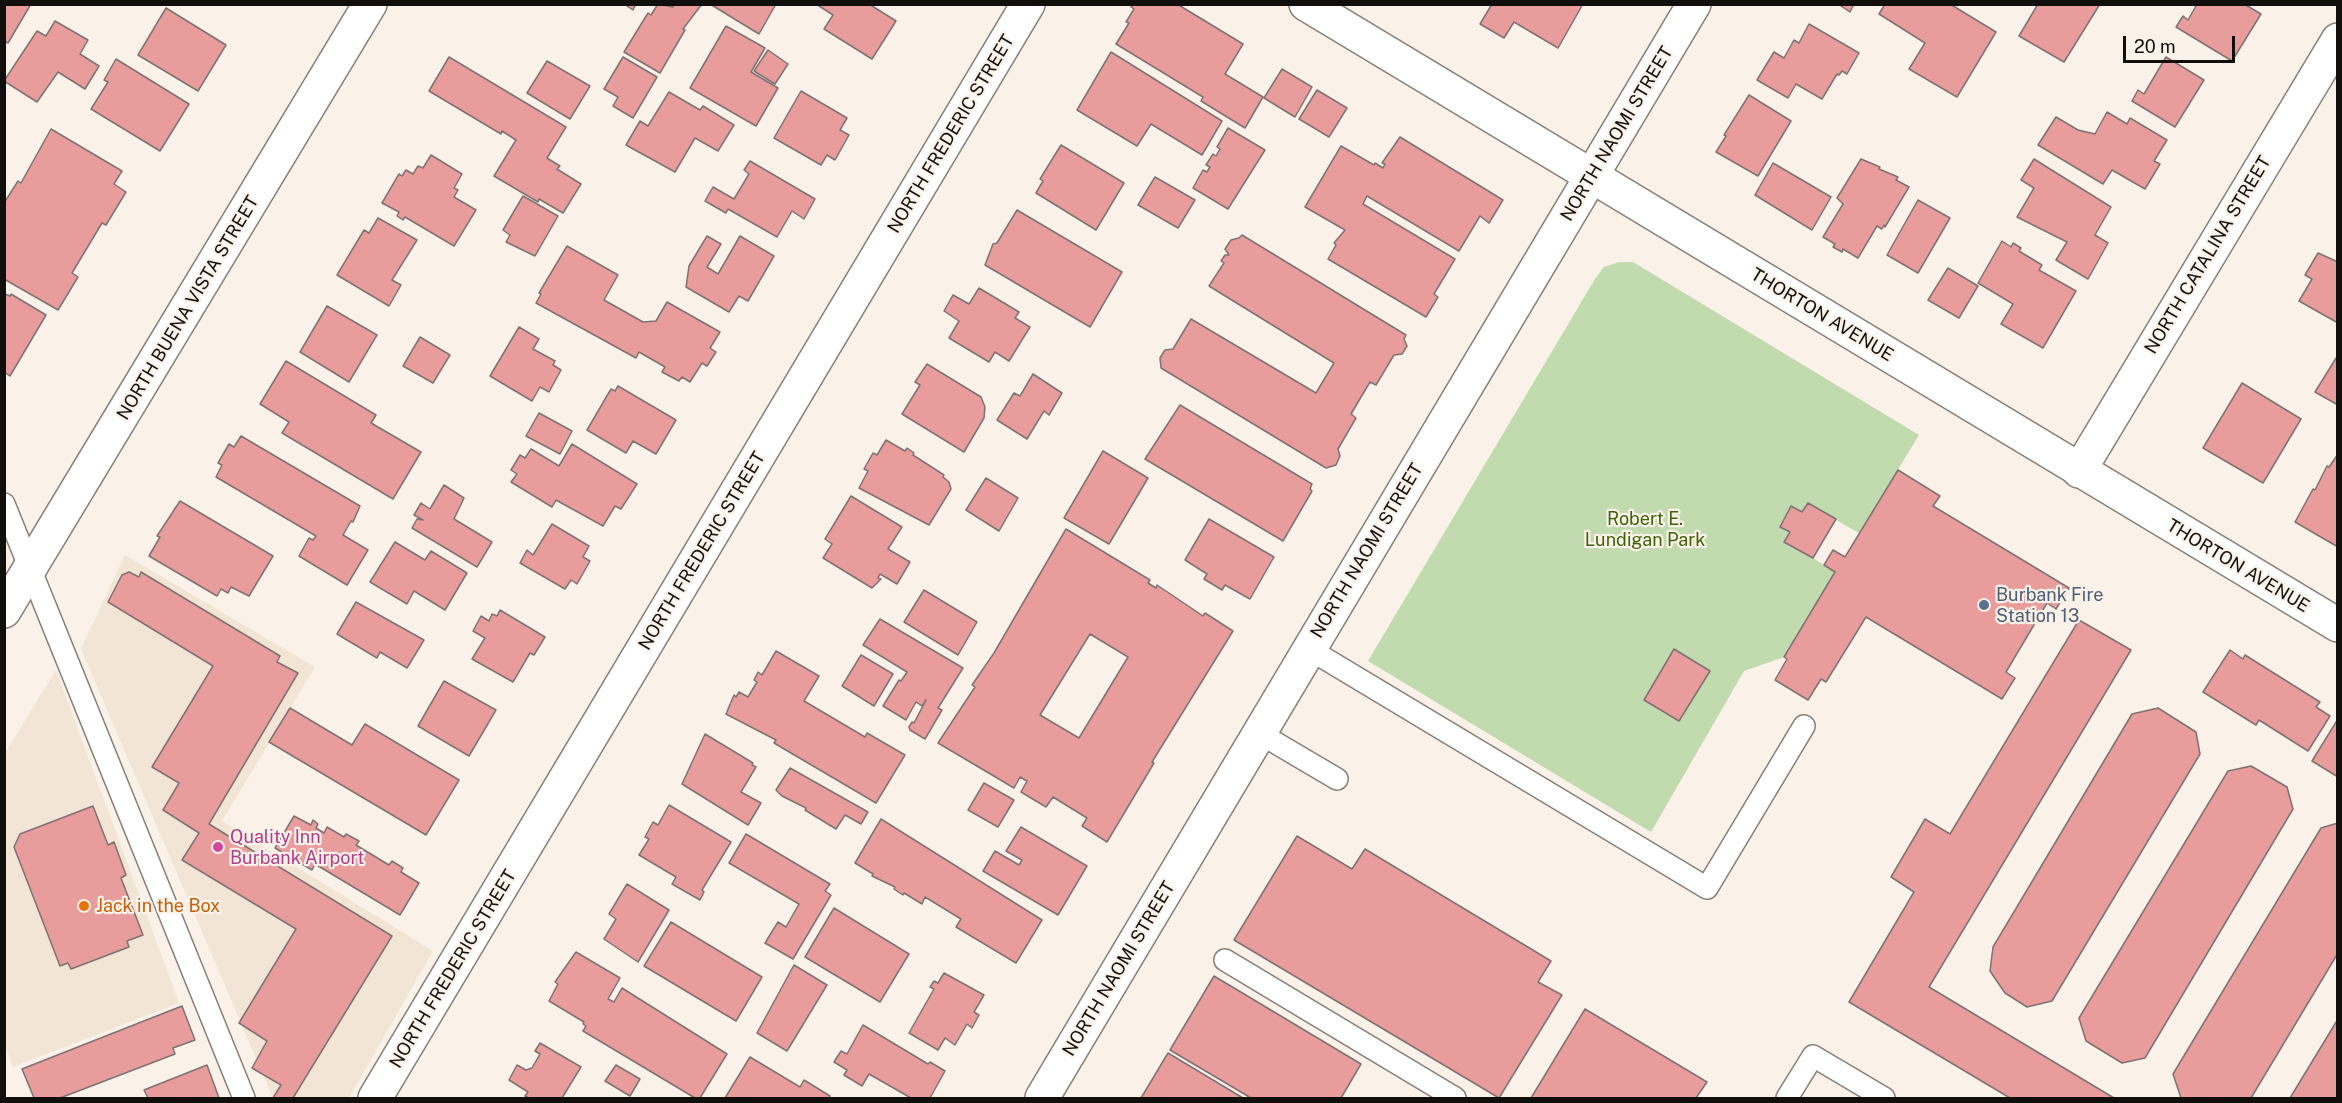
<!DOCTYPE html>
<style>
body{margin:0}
#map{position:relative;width:2342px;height:1103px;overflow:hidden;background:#faf1e8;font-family:"Public Sans",sans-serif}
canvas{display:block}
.frame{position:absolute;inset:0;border:6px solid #110f0c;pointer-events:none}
.scale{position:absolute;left:2123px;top:36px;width:112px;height:27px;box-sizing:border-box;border:3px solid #110f0c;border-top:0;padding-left:8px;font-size:18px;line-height:21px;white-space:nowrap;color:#110f0c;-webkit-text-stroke:4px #faf1e8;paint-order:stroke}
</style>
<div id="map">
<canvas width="2342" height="1103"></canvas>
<div class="frame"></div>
<div class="scale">20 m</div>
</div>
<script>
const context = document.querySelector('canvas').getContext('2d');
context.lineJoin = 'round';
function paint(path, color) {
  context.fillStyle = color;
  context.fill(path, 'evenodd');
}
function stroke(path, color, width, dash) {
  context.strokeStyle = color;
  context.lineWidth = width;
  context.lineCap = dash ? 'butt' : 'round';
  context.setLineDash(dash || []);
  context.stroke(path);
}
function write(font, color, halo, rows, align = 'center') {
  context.font = font + ' "Public Sans",sans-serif';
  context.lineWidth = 4.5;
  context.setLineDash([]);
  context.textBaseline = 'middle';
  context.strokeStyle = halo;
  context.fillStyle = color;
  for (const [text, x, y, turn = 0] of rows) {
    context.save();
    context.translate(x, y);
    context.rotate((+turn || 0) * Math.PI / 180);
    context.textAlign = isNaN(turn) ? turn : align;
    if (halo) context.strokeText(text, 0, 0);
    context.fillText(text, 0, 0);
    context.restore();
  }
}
const built = new Path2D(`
 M 125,555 L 315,667 L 222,821 L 433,951 L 349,1098 L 273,1098 L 81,649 Z
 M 56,670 L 179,1003 L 13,1067 L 4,1042 L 4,755 Z`);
const green = new Path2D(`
 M 1619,262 L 1633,262 L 1919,435 L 1859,533 L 1836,520 L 1813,558 L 1835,572 L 1784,657 L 1744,671 L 1651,832 L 1368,661 L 1595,279 L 1604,267 Z`);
const building = new Path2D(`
 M 4,4 L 31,4 L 8,43 L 4,41 Z
 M 624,4 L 636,4 L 633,10 Z
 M 658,4 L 673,7 L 674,4 L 702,4 L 683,29 L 685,30 L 660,73 L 624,52 L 648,13 L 651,15 Z
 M 710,4 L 776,4 L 759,34 Z
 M 816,4 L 869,4 L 896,21 L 872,59 L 824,29 L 833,15 Z
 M 1133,4 L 1177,4 L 1243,44 L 1225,74 L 1263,97 L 1245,128 L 1201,101 L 1203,97 L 1116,44 L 1129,23 L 1126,22 L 1134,9 L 1131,7 Z
 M 1492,4 L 1583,4 L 1558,48 L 1514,22 L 1504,38 L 1480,24 Z
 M 1838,4 L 1854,4 L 1850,12 Z
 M 1885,4 L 1950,4 L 1996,32 L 1957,97 L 1909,69 L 1925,43 L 1879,14 Z
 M 2038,4 L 2100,4 L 2064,62 L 2019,36 Z
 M 2197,4 L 2244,4 L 2261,14 L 2232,61 L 2176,27 L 2183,16 L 2188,20 Z
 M 166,8 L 226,45 L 198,91 L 138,55 Z
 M 55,21 L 88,40 L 80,54 L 99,66 L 85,89 L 58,72 L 37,102 L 4,81 L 37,31 L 46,36 Z
 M 1809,24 L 1859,53 L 1847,74 L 1842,71 L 1839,75 L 1837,74 L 1822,99 L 1796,84 L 1788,98 L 1757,80 L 1774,52 L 1784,58 L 1794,40 L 1799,43 Z
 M 726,26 L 765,48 L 751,72 L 778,88 L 756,126 L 690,88 Z
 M 768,50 L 788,64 L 775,84 L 754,71 Z
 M 1111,52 L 1222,121 L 1202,155 L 1151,124 L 1137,146 L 1077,110 Z
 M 449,57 L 566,127 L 547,158 L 560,166 L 557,169 L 581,184 L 563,213 L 539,199 L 538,202 L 494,176 L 516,140 L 502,131 L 501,134 L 429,91 Z
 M 623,57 L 657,77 L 633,118 L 613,106 L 618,97 L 604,89 Z
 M 2166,57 L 2204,80 L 2175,127 L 2132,101 L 2138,90 L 2144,94 Z
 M 116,59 L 189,104 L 160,151 L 91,109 L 108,82 L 104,80 Z
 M 547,61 L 590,86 L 570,119 L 527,93 Z
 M 1282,69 L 1312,87 L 1295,117 L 1264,98 Z
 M 1317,90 L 1347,108 L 1329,137 L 1299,119 Z
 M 801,91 L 847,118 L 840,130 L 849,135 L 835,160 L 827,155 L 821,165 L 774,138 Z
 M 669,92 L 700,110 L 703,106 L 734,125 L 718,151 L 695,138 L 675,172 L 626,145 L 640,121 L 648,126 Z
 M 1749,95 L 1791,121 L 1758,176 L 1716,152 L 1726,136 L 1724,135 Z
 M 2107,112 L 2127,124 L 2130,118 L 2167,140 L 2154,161 L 2160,164 L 2145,189 L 2112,170 L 2103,184 L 2038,145 L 2056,117 L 2078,130 L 2095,134 Z
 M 1228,128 L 1265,150 L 1228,209 L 1193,188 L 1203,170 L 1207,172 L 1210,167 L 1206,165 L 1213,154 L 1216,156 L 1220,149 L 1217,147 Z
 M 51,129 L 122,171 L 114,184 L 126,192 L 106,225 L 102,223 L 72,273 L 78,277 L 58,310 L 4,279 L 4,203 L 18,181 L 21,183 Z
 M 1400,137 L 1503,200 L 1489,223 L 1480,216 L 1459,251 L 1367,196 L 1363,204 L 1455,259 L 1434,294 L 1438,297 L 1426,317 L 1328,259 L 1336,245 L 1334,243 L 1345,230 L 1305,207 L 1341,146 L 1374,165 L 1375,163 L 1383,168 L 1385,164 L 1382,163 Z
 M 1061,145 L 1124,183 L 1096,230 L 1036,193 L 1043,181 L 1040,179 Z
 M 431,155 L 462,174 L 454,188 L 458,190 L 454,197 L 476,210 L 454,246 L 405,217 L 403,220 L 397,216 L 399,212 L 382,203 L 399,174 L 402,176 L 406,170 L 413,174 L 418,166 L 423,168 Z
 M 1861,159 L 1880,167 L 1879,169 L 1898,177 L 1896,180 L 1909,187 L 1885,227 L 1884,225 L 1882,229 L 1877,226 L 1858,258 L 1843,249 L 1842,252 L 1833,247 L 1835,244 L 1823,237 L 1843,204 L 1837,198 Z
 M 2034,159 L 2111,207 L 2095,235 L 2108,243 L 2088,279 L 2056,260 L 2067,242 L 2017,217 L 2034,188 L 2021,180 Z
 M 750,161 L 815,199 L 804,219 L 792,211 L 777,237 L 728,209 L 726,213 L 705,201 L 713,187 L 734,199 L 749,174 L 744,170 Z
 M 1773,163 L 1831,197 L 1812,230 L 1755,195 Z
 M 1155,177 L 1195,200 L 1178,228 L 1138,205 Z
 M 523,196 L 558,216 L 535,256 L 506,242 L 510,235 L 503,230 Z
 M 1918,200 L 1950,218 L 1918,273 L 1887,255 Z
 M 1017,210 L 1122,272 L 1090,327 L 985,265 L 993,244 L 997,243 Z
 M 378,218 L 417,240 L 392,280 L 401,285 L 389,306 L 337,275 L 364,230 L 369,233 Z
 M 1242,235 L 1406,335 L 1404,339 L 1407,346 L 1402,354 L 1394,355 L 1376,385 L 1370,382 L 1351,414 L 1356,418 L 1338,449 L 1340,456 L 1336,465 L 1326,468 L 1161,368 L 1160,358 L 1165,350 L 1173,349 L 1191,319 L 1316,393 L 1334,363 L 1209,286 L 1224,263 L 1221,261 L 1225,255 L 1229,255 L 1225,249 L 1231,240 L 1239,238 Z
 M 707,236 L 721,244 L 707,267 L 718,274 L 740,236 L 774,256 L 748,301 L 739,296 L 729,312 L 686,287 L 689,266 Z
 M 2002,241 L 2011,247 L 2013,243 L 2021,248 L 2019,251 L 2042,265 L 2039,270 L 2076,291 L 2043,348 L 2001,324 L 2013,304 L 1978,283 Z
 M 567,246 L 618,275 L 604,300 L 643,322 L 656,321 L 667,302 L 720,332 L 710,348 L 716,352 L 707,366 L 702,363 L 690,382 L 682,377 L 679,381 L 662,372 L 665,367 L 639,352 L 636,358 L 536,303 L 541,294 L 539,293 Z
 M 2318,253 L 2338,262 L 2338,323 L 2299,301 L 2312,279 L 2305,275 Z
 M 1948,268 L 1978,286 L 1959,318 L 1928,300 Z
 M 979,288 L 1019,312 L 1015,318 L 1030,327 L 1009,361 L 995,352 L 989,362 L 949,338 L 959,321 L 944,311 L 953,295 L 969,304 Z
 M 5,294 L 10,296 L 11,294 L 46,315 L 10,376 L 4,372 Z
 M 327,306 L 377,335 L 349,382 L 300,352 Z
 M 519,327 L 539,339 L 533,349 L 555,361 L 553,365 L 561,370 L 549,392 L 540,387 L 532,401 L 490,376 Z
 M 420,337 L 450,355 L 433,383 L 403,366 Z
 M 2338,355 L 2338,405 L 2315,392 Z
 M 286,361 L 376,415 L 371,423 L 421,452 L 393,499 L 282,433 L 289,422 L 260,404 Z
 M 927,364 L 981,397 L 985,407 L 984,418 L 964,452 L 902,414 L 920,385 L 915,382 Z
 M 1033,374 L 1062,393 L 1049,415 L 1044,411 L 1027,439 L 997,420 L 1014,393 L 1020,396 Z
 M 2242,383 L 2301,419 L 2263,483 L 2203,448 Z
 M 618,386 L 676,420 L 656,454 L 633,441 L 626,453 L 587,430 L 611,389 L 615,391 Z
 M 1180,405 L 1312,484 L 1310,489 L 1312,491 L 1283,541 L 1145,459 Z
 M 539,413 L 572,431 L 560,454 L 526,436 Z
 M 241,436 L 360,506 L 353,522 L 351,521 L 343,535 L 368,550 L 347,585 L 299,556 L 309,538 L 313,540 L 316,536 L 216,477 L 222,465 L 218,463 L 229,444 L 234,447 Z
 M 886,440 L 905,451 L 907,448 L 914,453 L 913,455 L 944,475 L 943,477 L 949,482 L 951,489 L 929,525 L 859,488 L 868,471 L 864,469 L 873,453 L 877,455 Z
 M 572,444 L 637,484 L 621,509 L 615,506 L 603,526 L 556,500 L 552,507 L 511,482 L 517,474 L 511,470 L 520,455 L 525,458 L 531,449 L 559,466 Z
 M 1103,451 L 1148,478 L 1109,544 L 1064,518 Z
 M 2338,454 L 2338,547 L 2295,522 L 2313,489 L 2315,490 L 2327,466 L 2329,467 Z
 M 1898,470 L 1940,496 L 1933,506 L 2069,588 L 2056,609 L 2047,603 L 2006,672 L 2015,678 L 2002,699 L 1866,617 L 1826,682 L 1821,679 L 1808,700 L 1775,680 L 1787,659 L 1784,657 L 1835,572 L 1824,565 L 1833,550 L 1845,557 Z
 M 986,478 L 1018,498 L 999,531 L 966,510 Z
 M 444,485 L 464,498 L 454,519 L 492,542 L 477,567 L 412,528 L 417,519 L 423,520 L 414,515 L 421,503 L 430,509 Z
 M 851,496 L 902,527 L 888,549 L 910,562 L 897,584 L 880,574 L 878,578 L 881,579 L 872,588 L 823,558 L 832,544 L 825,539 Z
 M 180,501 L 273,556 L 249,596 L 231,587 L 228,593 L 221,589 L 217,596 L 149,556 L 160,537 L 157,536 Z
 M 1808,503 L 1836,519 L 1813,558 L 1784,542 L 1790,532 L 1780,527 L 1791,506 L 1802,512 Z
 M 1209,519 L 1274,557 L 1250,599 L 1225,585 L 1222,590 L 1204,579 L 1207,574 L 1185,560 Z
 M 552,524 L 589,546 L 583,557 L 590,561 L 577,584 L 571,580 L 565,589 L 520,563 L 527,550 L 533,555 Z
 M 1066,529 L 1150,580 L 1148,583 L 1156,588 L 1157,585 L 1203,616 L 1205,613 L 1233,631 L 1152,762 L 1154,763 L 1107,842 L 1082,826 L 1087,818 L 1053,797 L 1046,807 L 1021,792 L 1027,781 L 1020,777 L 1014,788 L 938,743 L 975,687 L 972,685 L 994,653 ZM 1090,634 L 1128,657 L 1079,738 L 1040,715 Z
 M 395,542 L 425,560 L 431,551 L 467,573 L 445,610 L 414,591 L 407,604 L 370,582 Z
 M 129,572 L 139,577 L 141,572 L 280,656 L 277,662 L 298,673 L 209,824 L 392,936 L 293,1098 L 273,1098 L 281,1085 L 252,1068 L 267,1041 L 239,1023 L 296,929 L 182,860 L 199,833 L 163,810 L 179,783 L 152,767 L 213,666 L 108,602 L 122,575 Z
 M 924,590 L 977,622 L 958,655 L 904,622 Z
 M 356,602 L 424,640 L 407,668 L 380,652 L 377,658 L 337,634 Z
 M 500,610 L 545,637 L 534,655 L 530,653 L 513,682 L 472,659 L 485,638 L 473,631 L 481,616 L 489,621 L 492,614 L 497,616 Z
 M 880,619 L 963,668 L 938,708 L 942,710 L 925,739 L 910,730 L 909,727 L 912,722 L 914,723 L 926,700 L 922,706 L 916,702 L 906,720 L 883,706 L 899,680 L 901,681 L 907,672 L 863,645 Z
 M 2079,620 L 2131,650 L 1929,987 L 2114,1098 L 2010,1098 L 1849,1002 L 1914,892 L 1891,877 L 1925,819 L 1950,834 Z
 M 1674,649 L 1710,671 L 1679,721 L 1644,700 Z
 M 2230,650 L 2243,659 L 2245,655 L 2320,702 L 2316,707 L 2330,716 L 2308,751 L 2259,720 L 2256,725 L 2203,692 Z
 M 776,651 L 819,676 L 804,701 L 865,737 L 867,733 L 905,755 L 876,803 L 774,743 L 776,740 L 726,714 L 734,695 L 736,697 L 739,692 L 748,697 L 757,682 L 754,680 L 758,672 L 762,675 Z
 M 861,655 L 893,674 L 874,706 L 842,686 Z
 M 444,681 L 496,710 L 469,756 L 418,726 Z
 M 290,708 L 352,745 L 365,724 L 459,780 L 426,835 L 269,742 Z
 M 2158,708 L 2196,732 L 2200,754 L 2052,1001 L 2027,1007 L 2005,993 L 1990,971 L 1993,947 L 2132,714 Z
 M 2338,719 L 2338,777 L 2312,761 Z
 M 705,734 L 753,763 L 752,765 L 756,767 L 741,792 L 761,803 L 748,825 L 682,784 Z
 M 2251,766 L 2287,787 L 2293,809 L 2145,1058 L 2122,1063 L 2086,1041 L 2079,1018 L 2228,771 Z
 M 790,768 L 868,812 L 861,824 L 845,815 L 836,829 L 805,810 L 806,808 L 782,796 L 776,790 Z
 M 984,783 L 1014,800 L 998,827 L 968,810 Z
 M 669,805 L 731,842 L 702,890 L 704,892 L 700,900 L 672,884 L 676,877 L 639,855 L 649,839 L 645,837 L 653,822 L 658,825 Z
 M 93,806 L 108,845 L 114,842 L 126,875 L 121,878 L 143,935 L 127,941 L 129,947 L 71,969 L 68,963 L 60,966 L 14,847 L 20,834 Z
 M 294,816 L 311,825 L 313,820 L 318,824 L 316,828 L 324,833 L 327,827 L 344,837 L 346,834 L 359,841 L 356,845 L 389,865 L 392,861 L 403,868 L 401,872 L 419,883 L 400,915 L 315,864 L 312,870 L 275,848 Z
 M 881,819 L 1042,920 L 1016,963 L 956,927 L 961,919 L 925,897 L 922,904 L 904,893 L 903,895 L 894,889 L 895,887 L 872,876 L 873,874 L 855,863 Z
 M 2338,823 L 2338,953 L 2251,1098 L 2181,1098 L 2173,1074 L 2321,828 Z
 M 1021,827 L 1087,866 L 1058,915 L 983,871 L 995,851 L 1019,865 L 1022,860 L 1006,851 Z
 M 746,834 L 830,884 L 825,891 L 831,895 L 793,959 L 765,943 L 778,922 L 786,927 L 799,904 L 729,863 Z
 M 1297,836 L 1352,869 L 1365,849 L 1551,961 L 1538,982 L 1562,995 L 1499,1098 L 1234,940 Z
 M 627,884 L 669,910 L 638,962 L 604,939 L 616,919 L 609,914 Z
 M 834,908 L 909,954 L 880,1002 L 805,957 Z
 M 671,922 L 762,977 L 736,1021 L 644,966 Z
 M 576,952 L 620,978 L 608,999 L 614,1002 L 622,988 L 727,1054 L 700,1098 L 695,1098 L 583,1031 L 586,1026 L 583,1024 L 584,1022 L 549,1001 L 558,984 L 555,982 Z
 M 794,965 L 827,985 L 787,1051 L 757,1033 Z
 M 944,973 L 984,995 L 974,1012 L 979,1015 L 972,1028 L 967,1024 L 955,1045 L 945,1038 L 938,1050 L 909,1033 L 934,989 L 930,987 L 934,981 L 938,983 Z
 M 1214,976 L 1361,1064 L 1341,1098 L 1251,1098 L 1170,1050 Z
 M 182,1006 L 195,1040 L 173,1048 L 175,1054 L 60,1098 L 34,1098 L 22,1069 Z
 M 1585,1009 L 1707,1082 L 1696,1098 L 1531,1098 Z
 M 2338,1019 L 2338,1098 L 2290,1098 Z
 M 863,1025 L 928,1064 L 930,1062 L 945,1071 L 930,1098 L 911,1098 L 869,1074 L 862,1086 L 844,1075 L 847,1070 L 834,1062 L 841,1051 L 847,1054 Z
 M 540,1043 L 581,1067 L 562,1098 L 529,1098 L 525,1096 L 528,1092 L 509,1080 L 517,1065 L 526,1070 L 532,1068 L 540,1054 L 535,1051 Z
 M 1168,1053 L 1243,1098 L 1141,1098 Z
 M 750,1057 L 800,1087 L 804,1080 L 830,1096 L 829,1098 L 725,1098 Z
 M 207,1065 L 219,1098 L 148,1098 L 144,1090 Z
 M 616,1065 L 640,1079 L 630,1096 L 605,1081 Z`);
const service = new Path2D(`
 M 4,504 L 244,1098
 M 1309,649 L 1707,888 L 1804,726
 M 1259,733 L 1337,779
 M 1225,960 L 1455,1098
 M 1787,1098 L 1813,1056 L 1884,1098`);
const minor = new Path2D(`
 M 2079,471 L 2338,40
 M 375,1098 L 1028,4
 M 1042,1098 L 1694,4`);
const tertiary = new Path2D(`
 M 1306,4 L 2338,625`);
const primary = new Path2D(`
 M 4,611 L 370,4`);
const markers = [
 [1984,605,6,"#5c6f8a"],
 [218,847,6,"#d1479c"],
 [84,906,6,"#e8710a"]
];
const streetNames = [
 ["NORTH FREDERIC STREET",951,134,-59],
 ["NORTH NAOMI STREET",1617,134,-59],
 ["NORTH CATALINA STREET",2208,255,-59],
 ["NORTH BUENA VISTA STREET",188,308,-59],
 ["THORTON AVENUE",1822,315,31],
 ["NORTH FREDERIC STREET",702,551,-59],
 ["NORTH NAOMI STREET",1367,551,-59],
 ["THORTON AVENUE",2238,566,31],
 ["NORTH FREDERIC STREET",453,969,-59],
 ["NORTH NAOMI STREET",1119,969,-59]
];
const parkNames = [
 ["Robert E.",1645,519],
 ["Lundigan Park",1645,540]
];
const serviceNames = [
 ["Burbank Fire",1996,595],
 ["Station 13",1996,616]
];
const hotelNames = [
 ["Quality Inn",230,837],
 ["Burbank Airport",230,858]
];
const foodNames = [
 ["Jack in the Box",96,906]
];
paint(built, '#f3e5d5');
paint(green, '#c1daae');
paint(building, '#e89c9c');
stroke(building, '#7f7272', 1.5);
stroke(service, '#867f76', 24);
stroke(minor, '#867f76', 36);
stroke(tertiary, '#867f76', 36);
stroke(primary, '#867f76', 36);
stroke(service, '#fff', 21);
stroke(minor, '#fff', 33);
stroke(tertiary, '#fff', 33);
stroke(primary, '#fff', 33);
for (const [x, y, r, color] of markers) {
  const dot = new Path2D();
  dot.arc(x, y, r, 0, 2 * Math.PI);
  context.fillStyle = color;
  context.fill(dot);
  stroke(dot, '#faf1e8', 2);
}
write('18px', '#110f0c', '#faf1e8', streetNames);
write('18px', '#3d6307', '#faf1e8', parkNames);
write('18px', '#4e5e75', '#faf1e8', serviceNames, 'left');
write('18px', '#b23c85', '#faf1e8', hotelNames, 'left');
write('18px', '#c56008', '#faf1e8', foodNames, 'left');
</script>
